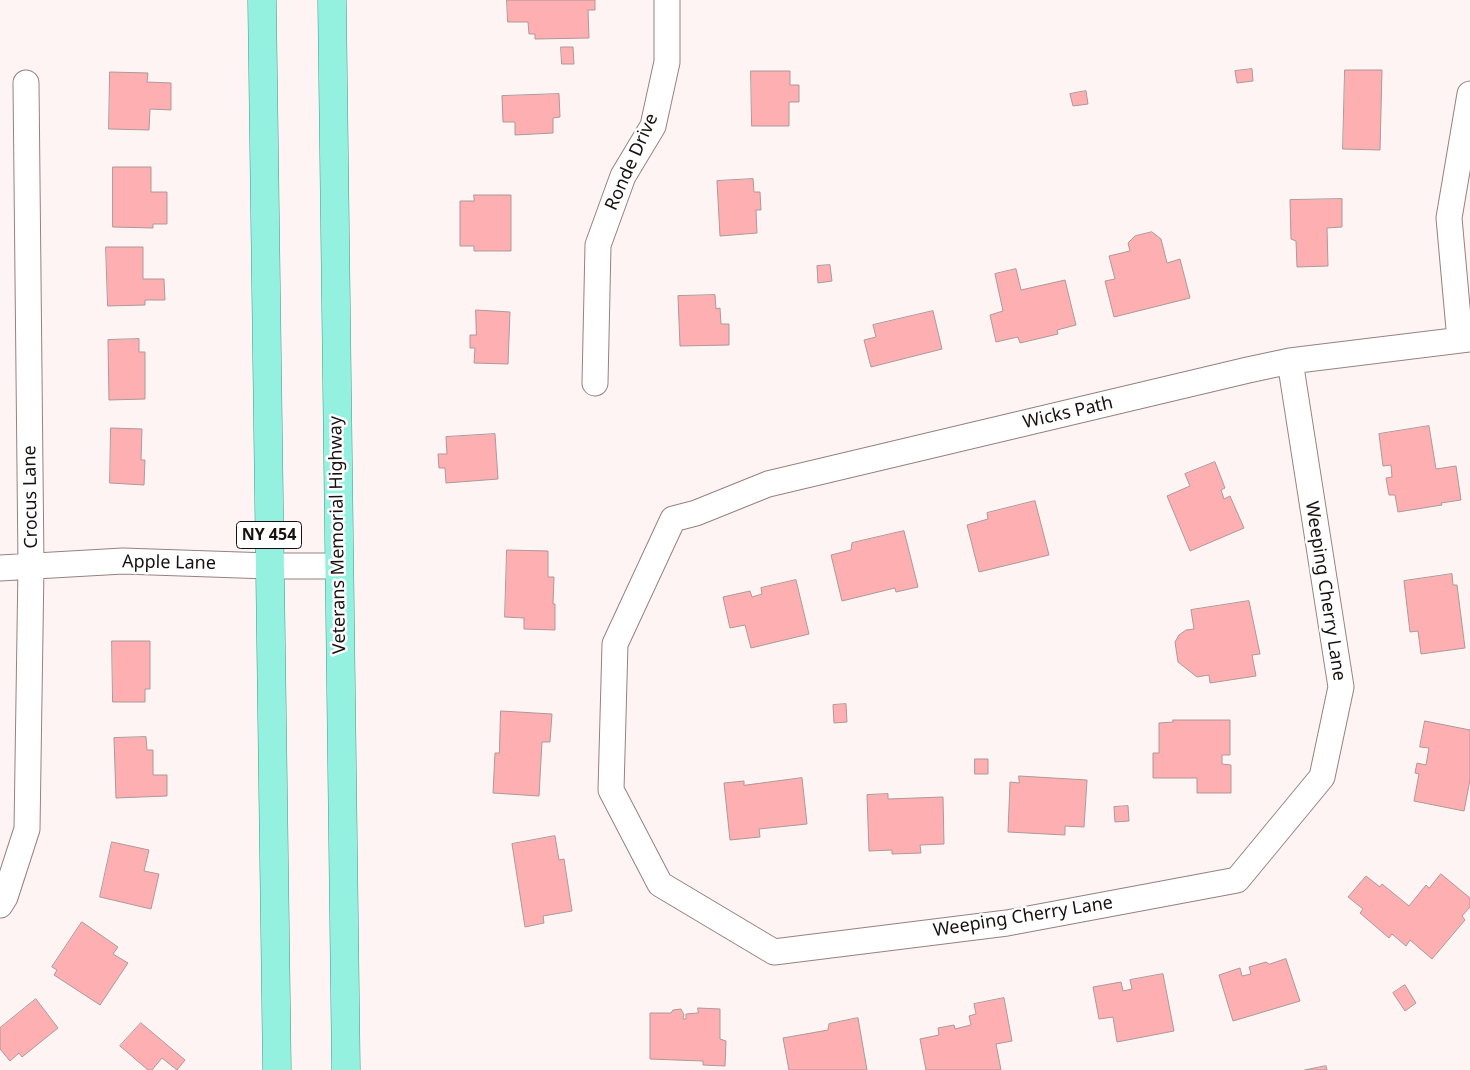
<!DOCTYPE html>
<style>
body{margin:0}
canvas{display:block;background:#fef4f4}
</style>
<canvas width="1470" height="1070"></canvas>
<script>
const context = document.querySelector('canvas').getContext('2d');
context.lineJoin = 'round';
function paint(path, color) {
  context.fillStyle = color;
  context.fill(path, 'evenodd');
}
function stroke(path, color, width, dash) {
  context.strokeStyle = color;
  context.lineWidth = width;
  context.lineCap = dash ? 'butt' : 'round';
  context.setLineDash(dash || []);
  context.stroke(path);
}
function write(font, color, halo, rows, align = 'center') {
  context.font = font + ' "Noto Sans",sans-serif';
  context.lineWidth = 5;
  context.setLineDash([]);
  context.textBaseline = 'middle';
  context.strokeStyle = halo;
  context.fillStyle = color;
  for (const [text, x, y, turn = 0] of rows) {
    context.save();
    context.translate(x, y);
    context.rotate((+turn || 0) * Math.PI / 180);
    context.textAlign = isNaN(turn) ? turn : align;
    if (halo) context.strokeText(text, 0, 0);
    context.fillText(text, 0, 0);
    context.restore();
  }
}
const building = new Path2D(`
 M 507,0 L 595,0 L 595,10 L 588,10 L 589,38 L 535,39 L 535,34 L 529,34 L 528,22 L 508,22 Z
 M 561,47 L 573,47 L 574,64 L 562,64 Z
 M 1252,69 L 1253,81 L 1237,83 L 1235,71 Z
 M 1345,70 L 1382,70 L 1380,150 L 1343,149 Z
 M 751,71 L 790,71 L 790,85 L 799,85 L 799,102 L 789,102 L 789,126 L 752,126 Z
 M 110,72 L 148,73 L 147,82 L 171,83 L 171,110 L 150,109 L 149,130 L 109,129 Z
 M 1086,91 L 1088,104 L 1073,106 L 1070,94 Z
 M 559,94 L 560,117 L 553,118 L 553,133 L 515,135 L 515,122 L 503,122 L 502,96 Z
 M 113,167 L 151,167 L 151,192 L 167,192 L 167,224 L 153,224 L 153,228 L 113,227 Z
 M 753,179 L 754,192 L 760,192 L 761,210 L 756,210 L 757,233 L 720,236 L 717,181 Z
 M 474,195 L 511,195 L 511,251 L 474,251 L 474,246 L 460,246 L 460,201 L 474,201 Z
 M 1342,199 L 1342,227 L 1327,228 L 1328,266 L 1297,267 L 1296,241 L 1291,239 L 1290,200 Z
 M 1152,232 L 1161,239 L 1167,263 L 1180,259 L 1190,298 L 1114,317 L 1105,281 L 1115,279 L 1109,256 L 1130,251 L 1128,243 L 1135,236 Z
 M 106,247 L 143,247 L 143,279 L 164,279 L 165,300 L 145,300 L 145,305 L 108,306 Z
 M 830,265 L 832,281 L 818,283 L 817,266 Z
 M 1016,269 L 1021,290 L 1065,280 L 1076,325 L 1057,330 L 1058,334 L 1020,343 L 1018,337 L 996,342 L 990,315 L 1003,311 L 995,274 Z
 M 715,295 L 716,309 L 720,308 L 721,324 L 729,324 L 729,345 L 680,346 L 678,296 Z
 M 476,310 L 510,312 L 508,364 L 474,363 L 475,348 L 470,348 L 470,335 L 476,335 Z
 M 933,311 L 942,349 L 871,367 L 864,340 L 876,337 L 873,325 Z
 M 139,339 L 139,352 L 145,352 L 145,399 L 109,400 L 108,340 Z
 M 1429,426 L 1436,469 L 1456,466 L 1461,500 L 1441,503 L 1442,505 L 1398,512 L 1395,495 L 1389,495 L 1386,478 L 1392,477 L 1391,465 L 1383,466 L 1379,434 Z
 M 111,428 L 142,429 L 141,460 L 145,460 L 144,485 L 110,483 Z
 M 495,434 L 498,479 L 446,483 L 445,468 L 439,468 L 438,454 L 447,454 L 446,437 Z
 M 1215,462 L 1225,488 L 1221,490 L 1224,499 L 1230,496 L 1244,528 L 1190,551 L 1167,496 L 1190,486 L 1185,474 Z
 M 1035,501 L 1049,555 L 979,572 L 967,525 L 988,519 L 987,513 Z
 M 904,531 L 918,587 L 896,592 L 895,588 L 842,601 L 831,555 L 851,550 L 852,543 Z
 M 507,550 L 548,551 L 548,577 L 554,577 L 553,604 L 555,604 L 555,630 L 524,629 L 524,618 L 505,617 Z
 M 1452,574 L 1453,585 L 1457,585 L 1465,648 L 1421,654 L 1418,631 L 1410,632 L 1404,581 Z
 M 796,580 L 809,634 L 751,648 L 745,625 L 730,628 L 723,597 L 750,591 L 752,597 L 762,594 L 761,588 Z
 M 1249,601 L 1260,654 L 1252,655 L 1256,676 L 1210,683 L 1209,675 L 1197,677 L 1178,662 L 1175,642 L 1179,635 L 1186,630 L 1194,629 L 1191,610 Z
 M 112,641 L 150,641 L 150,689 L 145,689 L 145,702 L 113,702 Z
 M 846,704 L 847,722 L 834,723 L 833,705 Z
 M 501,711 L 552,714 L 550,742 L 542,742 L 539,796 L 493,793 L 495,753 L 499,753 Z
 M 1173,720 L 1230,720 L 1230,755 L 1222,755 L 1222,764 L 1231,765 L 1231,793 L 1197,793 L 1197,778 L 1153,778 L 1153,753 L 1159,753 L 1159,723 L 1173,722 Z
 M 1425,721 L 1470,730 L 1470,780 L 1464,811 L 1414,801 L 1419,774 L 1415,773 L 1417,763 L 1426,765 L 1429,748 L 1420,747 Z
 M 146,737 L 147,750 L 153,750 L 153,775 L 167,775 L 167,796 L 116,798 L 114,738 Z
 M 975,759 L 988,759 L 988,774 L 975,774 Z
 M 1019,776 L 1087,780 L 1084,827 L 1065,826 L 1065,835 L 1008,832 L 1010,782 L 1019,783 Z
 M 802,778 L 807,824 L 759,829 L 760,837 L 730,840 L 724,783 L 744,781 L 744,785 Z
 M 888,794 L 888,799 L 943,797 L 944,844 L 920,845 L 921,853 L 892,854 L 892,850 L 869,851 L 867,795 Z
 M 1128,806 L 1129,821 L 1115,822 L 1114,807 Z
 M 555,836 L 559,860 L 564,859 L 572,911 L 543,916 L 544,923 L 525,927 L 512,844 Z
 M 112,842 L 149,850 L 144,871 L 159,874 L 151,909 L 100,897 Z
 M 1441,874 L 1470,898 L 1470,907 L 1462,916 L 1465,920 L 1432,959 L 1410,940 L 1406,946 L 1392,934 L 1389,938 L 1360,913 L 1363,909 L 1348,897 L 1366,876 L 1380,887 L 1382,884 L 1409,906 L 1426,885 L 1429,888 Z
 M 82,922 L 118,947 L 113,954 L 128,963 L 100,1005 L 54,975 L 57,970 L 52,967 Z
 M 1286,959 L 1300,1001 L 1233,1021 L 1219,975 L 1240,968 L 1242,976 L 1251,974 L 1249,967 L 1266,962 L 1269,964 Z
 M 1163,974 L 1174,1031 L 1117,1042 L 1113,1017 L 1099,1019 L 1093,987 L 1121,982 L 1123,991 L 1132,989 L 1130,980 Z
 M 1405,985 L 1416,1003 L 1405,1011 L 1393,993 Z
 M 1004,998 L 1012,1041 L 996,1044 L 1001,1070 L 926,1070 L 920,1039 L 939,1035 L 938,1028 L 954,1025 L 955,1029 L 971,1025 L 969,1016 L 976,1014 L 974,1004 Z
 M 36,999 L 58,1028 L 22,1057 L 19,1053 L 10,1061 L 0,1049 L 0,1028 Z
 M 698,1008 L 720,1009 L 720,1039 L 726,1041 L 725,1066 L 703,1065 L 703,1061 L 650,1059 L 650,1013 L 671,1013 L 673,1010 L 681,1009 L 684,1015 L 683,1019 L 686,1019 L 686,1014 L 698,1013 Z
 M 858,1018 L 867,1070 L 789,1070 L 783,1038 L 828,1030 L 829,1024 Z
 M 141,1023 L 185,1060 L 177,1070 L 162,1058 L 152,1070 L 148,1070 L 120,1046 Z
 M 1326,1066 L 1327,1070 L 1305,1070 Z`);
const minor = new Path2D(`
 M 1460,340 L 1449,218 L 1470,94
 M 1290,361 L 1341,687 L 1322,777 L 1237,880 L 1007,923 L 774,952 L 660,884 L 611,790 L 615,644 L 673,519 L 696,513 L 768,484 L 1248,370 L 1290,361 L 1470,339
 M 595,383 L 598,245 L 623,176 L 653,126 L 667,62 L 667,0
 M 0,568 L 123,561 L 269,566 L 339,566
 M 0,905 L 5,897 L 27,829 L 31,566 L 26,83`);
const primary = new Path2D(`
 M 262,0 L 277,1070
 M 332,0 L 346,1070`);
const shields = [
 [269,535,65]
];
const shieldNames = [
 ["NY 454",269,535]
];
const streetNames = [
 ["Ronde Drive",632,162,-66],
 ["Wicks Path",1068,413,-13],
 ["Crocus Lane",31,497,-91],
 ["Veterans Memorial Highway",338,535,-91],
 ["Apple Lane",169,563,1],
 ["Weeping Cherry Lane",1325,591,81],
 ["Weeping Cherry Lane",1023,917,-9]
];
paint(building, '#fdafb2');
stroke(building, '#ae9898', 1);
stroke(minor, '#978181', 27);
stroke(primary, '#3c9c89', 29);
stroke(minor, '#fff', 25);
stroke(primary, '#95f1df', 28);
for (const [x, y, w] of shields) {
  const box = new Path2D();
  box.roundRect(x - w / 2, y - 13.5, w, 27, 4);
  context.fillStyle = '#fff';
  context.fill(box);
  stroke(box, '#191111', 1);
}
write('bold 16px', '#191111', null, shieldNames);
write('18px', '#191111', '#fff', streetNames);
</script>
